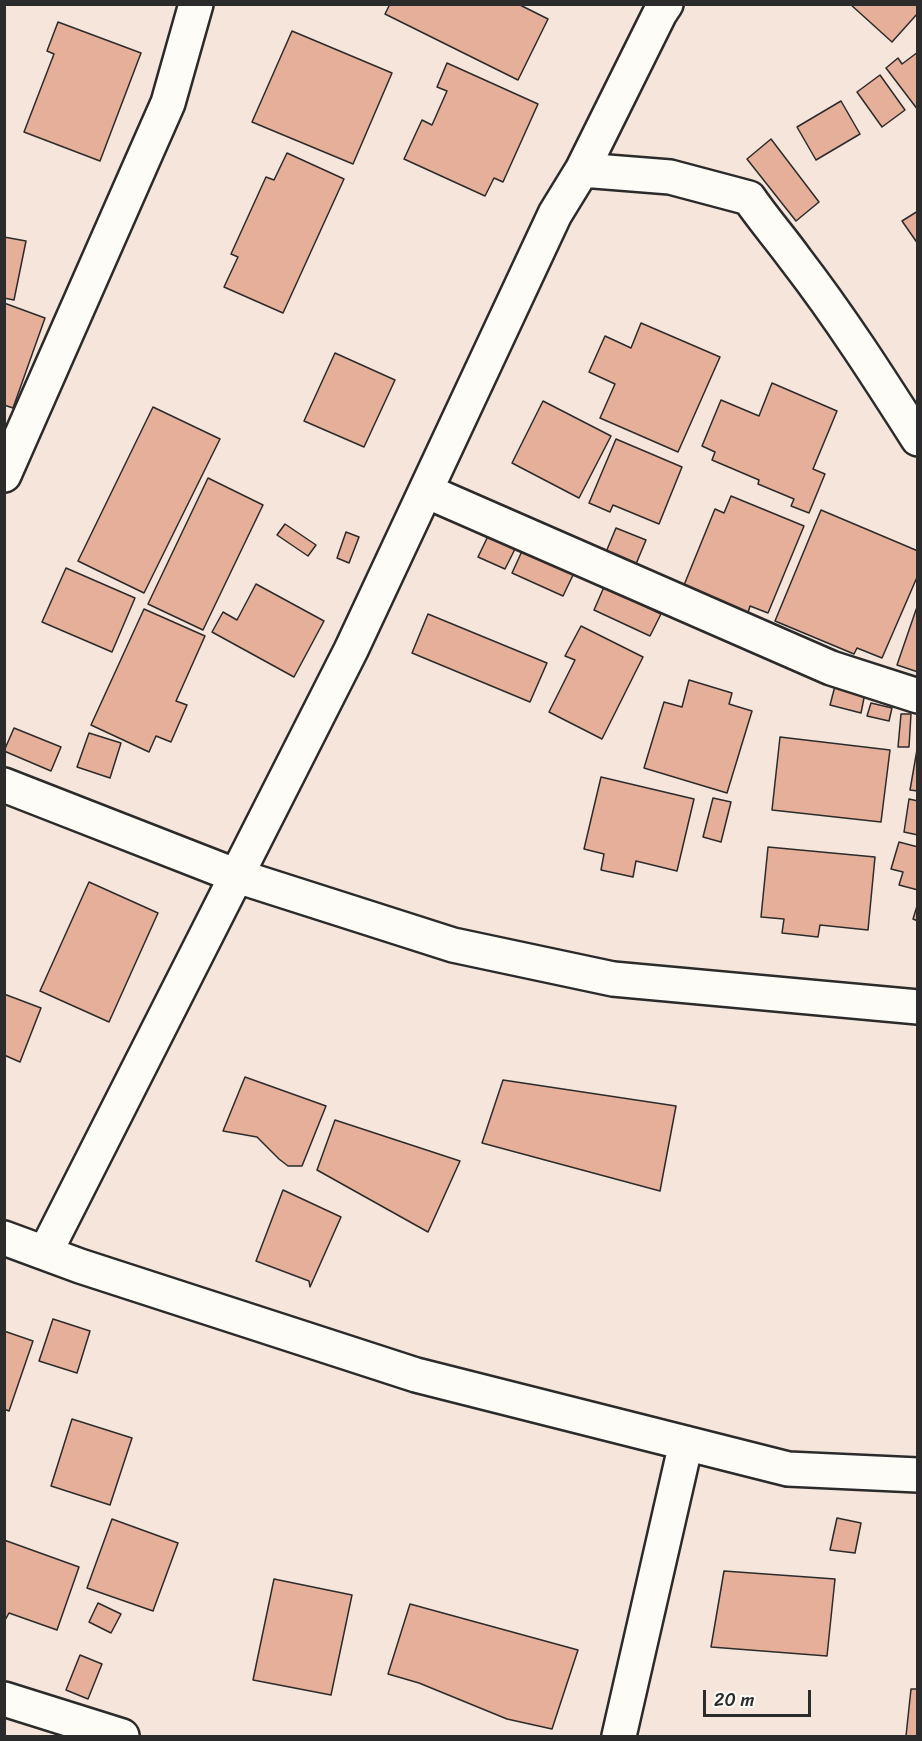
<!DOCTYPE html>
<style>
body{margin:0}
#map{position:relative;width:922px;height:1741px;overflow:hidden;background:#f6e5db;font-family:Sriracha,sans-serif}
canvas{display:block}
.frame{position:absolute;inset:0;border:6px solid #2b2b2b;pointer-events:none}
.scale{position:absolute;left:703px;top:1690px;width:108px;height:27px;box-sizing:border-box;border:3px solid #2b2b2b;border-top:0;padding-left:8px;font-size:18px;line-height:21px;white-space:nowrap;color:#2b2b2b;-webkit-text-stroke:4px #fdfcf7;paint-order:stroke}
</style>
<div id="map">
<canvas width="922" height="1741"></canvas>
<div class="frame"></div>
<div class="scale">20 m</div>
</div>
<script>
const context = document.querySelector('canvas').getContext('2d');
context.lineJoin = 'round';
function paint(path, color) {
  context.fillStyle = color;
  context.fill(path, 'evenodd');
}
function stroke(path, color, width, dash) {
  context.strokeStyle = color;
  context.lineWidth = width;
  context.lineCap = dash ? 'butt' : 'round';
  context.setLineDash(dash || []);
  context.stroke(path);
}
const building = new Path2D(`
 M 390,4 L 518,4 L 548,19 L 518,80 L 385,14 Z
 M 850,4 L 918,4 L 918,13 L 892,42 Z
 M 58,22 L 141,53 L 100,161 L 24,132 L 54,54 L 47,51 Z
 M 292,31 L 392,73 L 353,164 L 252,122 Z
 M 918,52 L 918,110 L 886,68 L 898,58 L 902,64 Z
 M 447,63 L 538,104 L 503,182 L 494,178 L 485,196 L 404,159 L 422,120 L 432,125 L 447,91 L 437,87 Z
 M 880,75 L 905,110 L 882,127 L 857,92 Z
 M 841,101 L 860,134 L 816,160 L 797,127 Z
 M 771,139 L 819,202 L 796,221 L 747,159 Z
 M 287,153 L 344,179 L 283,313 L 224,287 L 238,257 L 231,254 L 266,177 L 274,180 Z
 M 918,211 L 918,244 L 902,221 Z
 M 4,237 L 26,241 L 14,300 L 4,298 Z
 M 4,303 L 45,318 L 13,408 L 4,405 Z
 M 641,323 L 720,357 L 678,452 L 600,418 L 615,384 L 589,372 L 605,336 L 631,348 Z
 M 335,353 L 395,380 L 364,447 L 304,421 Z
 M 772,383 L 837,411 L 813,469 L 825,474 L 809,513 L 791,506 L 794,499 L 758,484 L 759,480 L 712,460 L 715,452 L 702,446 L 721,400 L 759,416 Z
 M 543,401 L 611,436 L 579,498 L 512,463 Z
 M 153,407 L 220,439 L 144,593 L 78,561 Z
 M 616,439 L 682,467 L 659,524 L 613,505 L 610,512 L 589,503 Z
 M 208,478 L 263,505 L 203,630 L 148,604 Z
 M 731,496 L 804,526 L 768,613 L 750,606 L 747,616 L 682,590 L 715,509 L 724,513 Z
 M 821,510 L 918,551 L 918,575 L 882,658 L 857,648 L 854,654 L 775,621 Z
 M 285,524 L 316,545 L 308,556 L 277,535 Z
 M 616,528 L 646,540 L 636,564 L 606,552 Z
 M 346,532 L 359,537 L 349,563 L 337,558 Z
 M 489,534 L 516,547 L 505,569 L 478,557 Z
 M 523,549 L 574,573 L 563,596 L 512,573 Z
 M 66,568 L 135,598 L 112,652 L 42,622 Z
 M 256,584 L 324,621 L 294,677 L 212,632 L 223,612 L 237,620 Z
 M 604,587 L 661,614 L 650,636 L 594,610 Z
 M 918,604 L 918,672 L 897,665 Z
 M 144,609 L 205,636 L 176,701 L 187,705 L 171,742 L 156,736 L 149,752 L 91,725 Z
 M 428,614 L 547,663 L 530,702 L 412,653 Z
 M 581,626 L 643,657 L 602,739 L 549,712 L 575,660 L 565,656 Z
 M 689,680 L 732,693 L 729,704 L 752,711 L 727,793 L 644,768 L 664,702 L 682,707 Z
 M 835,686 L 865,693 L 861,713 L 830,705 Z
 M 871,703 L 892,708 L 889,721 L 867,716 Z
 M 901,714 L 911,714 L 909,747 L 898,747 Z
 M 14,728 L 61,747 L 51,771 L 4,751 Z
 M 89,733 L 121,743 L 110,778 L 77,767 Z
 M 780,737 L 890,750 L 881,822 L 772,810 Z
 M 918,744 L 918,791 L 910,790 Z
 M 601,777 L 694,799 L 677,871 L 636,861 L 633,877 L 601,870 L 604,854 L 584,849 Z
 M 713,798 L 731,802 L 721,842 L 703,837 Z
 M 909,799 L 918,801 L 918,835 L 904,832 Z
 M 899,842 L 918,847 L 918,890 L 899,885 L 903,872 L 891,869 Z
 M 768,847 L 875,857 L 868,930 L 820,925 L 818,937 L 782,933 L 784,919 L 761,917 Z
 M 89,882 L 158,913 L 109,1022 L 40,991 Z
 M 918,903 L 918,921 L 913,919 Z
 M 4,994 L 41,1008 L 20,1062 L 4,1055 Z
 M 245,1077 L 326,1106 L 302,1166 L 288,1166 L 279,1159 L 257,1137 L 223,1131 Z
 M 503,1080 L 676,1106 L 660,1191 L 482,1143 Z
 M 335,1120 L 460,1161 L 428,1232 L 317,1170 Z
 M 283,1190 L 341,1217 L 310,1287 L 309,1281 L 256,1261 Z
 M 53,1319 L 90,1331 L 77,1373 L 39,1361 Z
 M 4,1331 L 33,1341 L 9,1411 L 4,1409 Z
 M 72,1419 L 132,1438 L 110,1505 L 51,1486 Z
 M 837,1518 L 861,1523 L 855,1553 L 830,1550 Z
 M 112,1519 L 178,1543 L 153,1611 L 87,1588 Z
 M 4,1540 L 79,1567 L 57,1630 L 9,1613 L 4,1622 Z
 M 724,1571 L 835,1579 L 827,1656 L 711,1647 Z
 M 274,1579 L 352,1595 L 331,1695 L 253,1680 Z
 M 98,1603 L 121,1614 L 111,1633 L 89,1622 Z
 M 410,1604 L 578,1650 L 552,1729 L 507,1719 L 419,1683 L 388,1674 Z
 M 80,1655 L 102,1664 L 88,1699 L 66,1690 Z
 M 911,1689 L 918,1689 L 918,1736 L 906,1736 Z`);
const minor = new Path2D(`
 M 582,170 L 670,177 L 749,198 C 764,220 781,239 796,260 C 840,317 879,378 918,439
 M 4,475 L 168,103 L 196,4
 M 426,491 L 831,668 L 918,696
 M 4,785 L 237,876 L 453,945 L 613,979 L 918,1007
 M 4,1238 L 80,1266 L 416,1375 L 788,1469 L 918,1475
 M 45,1253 L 351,650 L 555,214 L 582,170 L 660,13 L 666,4
 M 4,1699 L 122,1736
 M 619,1736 L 686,1443`);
paint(building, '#e5af99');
stroke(building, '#2b2b2b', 1.5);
stroke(minor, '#2b2b2b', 38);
stroke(minor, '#fdfcf7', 33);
</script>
